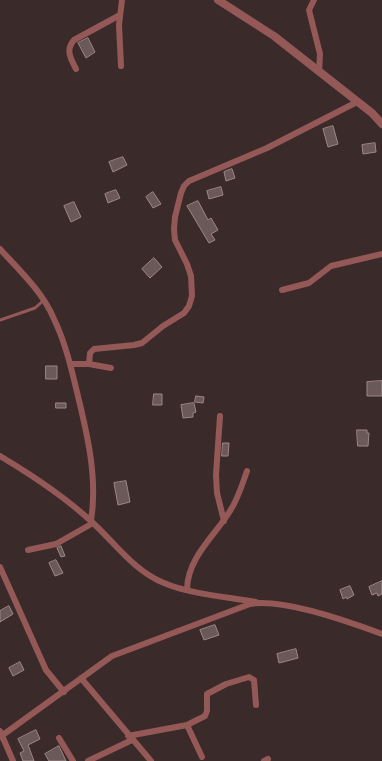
<!DOCTYPE html>
<style>
body{margin:0}
canvas{display:block;background:#3b2a2a}
</style>
<canvas width="382" height="761"></canvas>
<script>
const context = document.querySelector('canvas').getContext('2d');
context.lineJoin = 'round';
function paint(path, color) {
  context.fillStyle = color;
  context.fill(path, 'evenodd');
}
function stroke(path, color, width, dash) {
  context.strokeStyle = color;
  context.lineWidth = width;
  context.lineCap = dash ? 'butt' : 'round';
  context.setLineDash(dash || []);
  context.stroke(path);
}
const building = new Path2D(`
 M 88,38 L 95,52 L 86,58 L 78,43 Z
 M 333,126 L 338,144 L 328,147 L 323,129 Z
 M 375,143 L 376,152 L 363,154 L 362,145 Z
 M 123,157 L 127,165 L 113,172 L 109,162 Z
 M 232,169 L 235,178 L 226,181 L 224,172 Z
 M 221,187 L 223,195 L 209,199 L 207,191 Z
 M 116,190 L 120,198 L 108,203 L 105,194 Z
 M 153,192 L 161,204 L 153,208 L 146,197 Z
 M 198,201 L 208,220 L 211,218 L 218,230 L 211,234 L 215,240 L 209,243 L 187,206 Z
 M 74,202 L 81,217 L 71,222 L 64,206 Z
 M 154,258 L 162,267 L 150,278 L 142,269 Z
 M 46,366 L 57,366 L 57,379 L 46,379 Z
 M 382,381 L 382,396 L 367,396 L 367,382 Z
 M 154,394 L 162,394 L 162,405 L 153,405 Z
 M 196,396 L 204,397 L 203,403 L 195,402 Z
 M 56,403 L 66,403 L 66,408 L 56,408 Z
 M 194,403 L 196,412 L 193,413 L 193,417 L 183,418 L 181,405 Z
 M 357,430 L 367,430 L 367,433 L 369,433 L 368,446 L 358,446 Z
 M 223,443 L 229,443 L 228,456 L 222,456 Z
 M 126,481 L 130,502 L 118,505 L 114,483 Z
 M 61,546 L 65,556 L 61,557 L 57,548 Z
 M 56,560 L 63,573 L 55,576 L 49,563 Z
 M 382,581 L 382,594 L 378,596 L 377,593 L 372,595 L 369,587 Z
 M 350,586 L 354,595 L 347,599 L 346,597 L 343,599 L 340,590 Z
 M 9,606 L 13,614 L 0,622 L 0,611 Z
 M 215,625 L 219,635 L 204,640 L 200,630 Z
 M 296,649 L 298,658 L 279,663 L 277,654 Z
 M 20,662 L 24,670 L 13,676 L 9,668 Z
 M 36,730 L 40,739 L 28,745 L 34,761 L 23,761 L 20,753 L 24,751 L 18,739 Z
 M 59,746 L 66,761 L 49,761 L 45,754 Z`);
const service = new Path2D(`
 M 0,320 L 35,308 L 44,300`);
const minor = new Path2D(`
 M 314,0 L 309,10 L 320,54 L 319,72
 M 121,66 L 119,25 L 122,0
 M 76,69 C 71,59 65,50 74,40 L 120,15
 M 0,249 C 20,271 42,291 54,319 C 65,342 71,367 77,392 C 87,433 98,478 91,521
 M 282,290 L 309,283 L 331,266 L 382,254
 M 70,364 L 89,364 L 111,368
 M 89,364 L 90,353 L 94,349 L 134,345 L 142,343 L 163,326 L 184,313 L 189,306 L 192,296 L 191,276 L 187,264 L 175,240 L 174,229 L 175,217 L 181,193 L 184,186 L 189,181 L 267,148 L 357,102
 M 220,416 L 216,475 L 217,493 L 224,521
 M 0,456 C 32,475 65,497 92,522 C 114,542 135,572 164,583 C 189,594 228,597 256,602
 M 28,550 L 56,544 L 93,523
 M 0,567 L 46,670 L 64,692
 M 187,589 C 188,557 214,537 230,511 C 238,499 242,485 247,471
 M 81,678 L 151,761
 M 0,731 L 13,761
 M 128,736 L 187,725
 M 0,737 L 112,656 L 250,604 C 282,598 350,622 382,634
 M 59,738 L 73,761
 M 202,757 L 187,725 L 205,716 L 207,711 L 207,694 L 226,684 L 249,677 L 254,680 L 256,705
 M 88,761 L 132,740
 M 264,761 L 268,759`);
const tertiary = new Path2D(`
 M 218,0 L 274,36 L 372,113 L 382,124`);
paint(building, '#6b5858');
stroke(building, '#9c8787', 1);
stroke(service, '#945857', 3);
stroke(minor, '#945857', 6);
stroke(tertiary, '#945857', 8);
</script>
